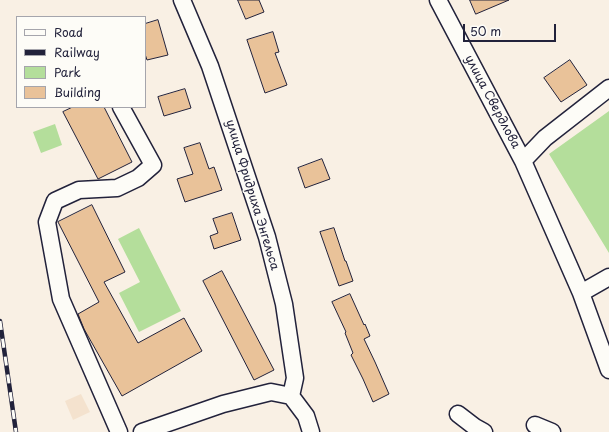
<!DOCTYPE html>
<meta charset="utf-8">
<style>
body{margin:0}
#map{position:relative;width:609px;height:432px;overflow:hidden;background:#f9f0e4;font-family:"Playpen Sans",sans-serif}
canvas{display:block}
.legend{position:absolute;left:16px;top:16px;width:130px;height:92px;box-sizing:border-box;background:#fdfcf7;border:1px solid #a5a5ac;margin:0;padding:5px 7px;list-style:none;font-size:12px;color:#22223b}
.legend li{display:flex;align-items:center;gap:8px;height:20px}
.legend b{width:20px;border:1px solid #a5a5ac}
.scale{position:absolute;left:463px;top:24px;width:93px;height:18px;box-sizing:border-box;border:2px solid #22223b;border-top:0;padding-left:5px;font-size:12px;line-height:14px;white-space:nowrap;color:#22223b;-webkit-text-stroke:3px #fdfcf7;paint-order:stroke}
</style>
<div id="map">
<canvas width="609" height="432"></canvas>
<ul class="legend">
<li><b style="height:5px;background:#fdfcf7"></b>Road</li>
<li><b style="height:5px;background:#22223b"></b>Railway</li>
<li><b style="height:11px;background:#b4de9b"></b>Park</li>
<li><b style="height:11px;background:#e9c299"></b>Building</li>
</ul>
<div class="scale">50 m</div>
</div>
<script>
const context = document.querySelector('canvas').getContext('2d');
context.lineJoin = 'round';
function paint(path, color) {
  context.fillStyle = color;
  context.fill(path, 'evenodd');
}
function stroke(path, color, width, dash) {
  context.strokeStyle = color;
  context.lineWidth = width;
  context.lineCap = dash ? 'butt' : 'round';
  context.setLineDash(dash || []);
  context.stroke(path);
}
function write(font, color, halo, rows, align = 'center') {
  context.font = font + ' "Playpen Sans",sans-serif';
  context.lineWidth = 3;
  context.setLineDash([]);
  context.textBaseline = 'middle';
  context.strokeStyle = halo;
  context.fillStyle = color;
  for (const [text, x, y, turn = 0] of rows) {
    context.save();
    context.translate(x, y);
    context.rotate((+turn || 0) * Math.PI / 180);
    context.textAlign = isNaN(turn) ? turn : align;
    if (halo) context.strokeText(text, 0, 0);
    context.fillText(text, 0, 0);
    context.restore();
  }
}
const built = new Path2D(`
 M 81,394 L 90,412 L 73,420 L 65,401 Z`);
const green = new Path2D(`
 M 609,111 L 609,253 L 549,154 Z
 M 55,124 L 62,145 L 41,153 L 33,132 Z
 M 139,228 L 181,311 L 139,332 L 119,293 L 140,282 L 118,239 Z`);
const building = new Path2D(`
 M 238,0 L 259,0 L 264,12 L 246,19 Z
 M 470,0 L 509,0 L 476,14 Z
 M 158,20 L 168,55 L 147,60 L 145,54 L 145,24 Z
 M 273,32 L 279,52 L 275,53 L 287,85 L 265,93 L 247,40 Z
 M 570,60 L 587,85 L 561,102 L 544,78 Z
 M 185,89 L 191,108 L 164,116 L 158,97 Z
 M 73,107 L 104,107 L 132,162 L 98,179 L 63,112 Z
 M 200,143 L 209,169 L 214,167 L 222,190 L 185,202 L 177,179 L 193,174 L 184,148 Z
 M 322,159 L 330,179 L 305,188 L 298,168 Z
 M 92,205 L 125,272 L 104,282 L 138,343 L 184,318 L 202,351 L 122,396 L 84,329 L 78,314 L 99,302 L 58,222 Z
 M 232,213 L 241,240 L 214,249 L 210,236 L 218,233 L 213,219 Z
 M 334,228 L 345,261 L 346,261 L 353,281 L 339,286 L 320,232 Z
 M 222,271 L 274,370 L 254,380 L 203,281 Z
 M 350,294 L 364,325 L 365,324 L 370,336 L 364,339 L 375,362 L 389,394 L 373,402 L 363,379 L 351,355 L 353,353 L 345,333 L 346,332 L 332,302 Z`);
const minor = new Path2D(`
 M 182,0 L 210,66 L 267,237 L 284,304 L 295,378 L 291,396
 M 438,0 L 523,161
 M 609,88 L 545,138 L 523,161 L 581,293 L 609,370
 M 581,293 L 609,277
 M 458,414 L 475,427 L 484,432
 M 535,425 L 552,432
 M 119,432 L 61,299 L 47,222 L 55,201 L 79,190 L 117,188 L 138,178 L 153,165 L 121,107
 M 142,432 L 223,404 L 271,392 L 291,396 L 306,416 L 311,432`);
const rail = new Path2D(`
 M 0,321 L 16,432`);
const streetNames = [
 ["улица Свердлова",492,102,62],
 ["улица Фридриха Энгельса",252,195,73]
];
paint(built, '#f4e2ce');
paint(green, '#b4de9b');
paint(building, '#e9c299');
stroke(building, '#22223b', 1);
stroke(minor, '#22223b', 19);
stroke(minor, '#fdfcf7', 16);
stroke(rail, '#22223b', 4.5);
stroke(rail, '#fdfcf7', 3, [9]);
write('12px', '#22223b', '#fdfcf7', streetNames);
</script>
